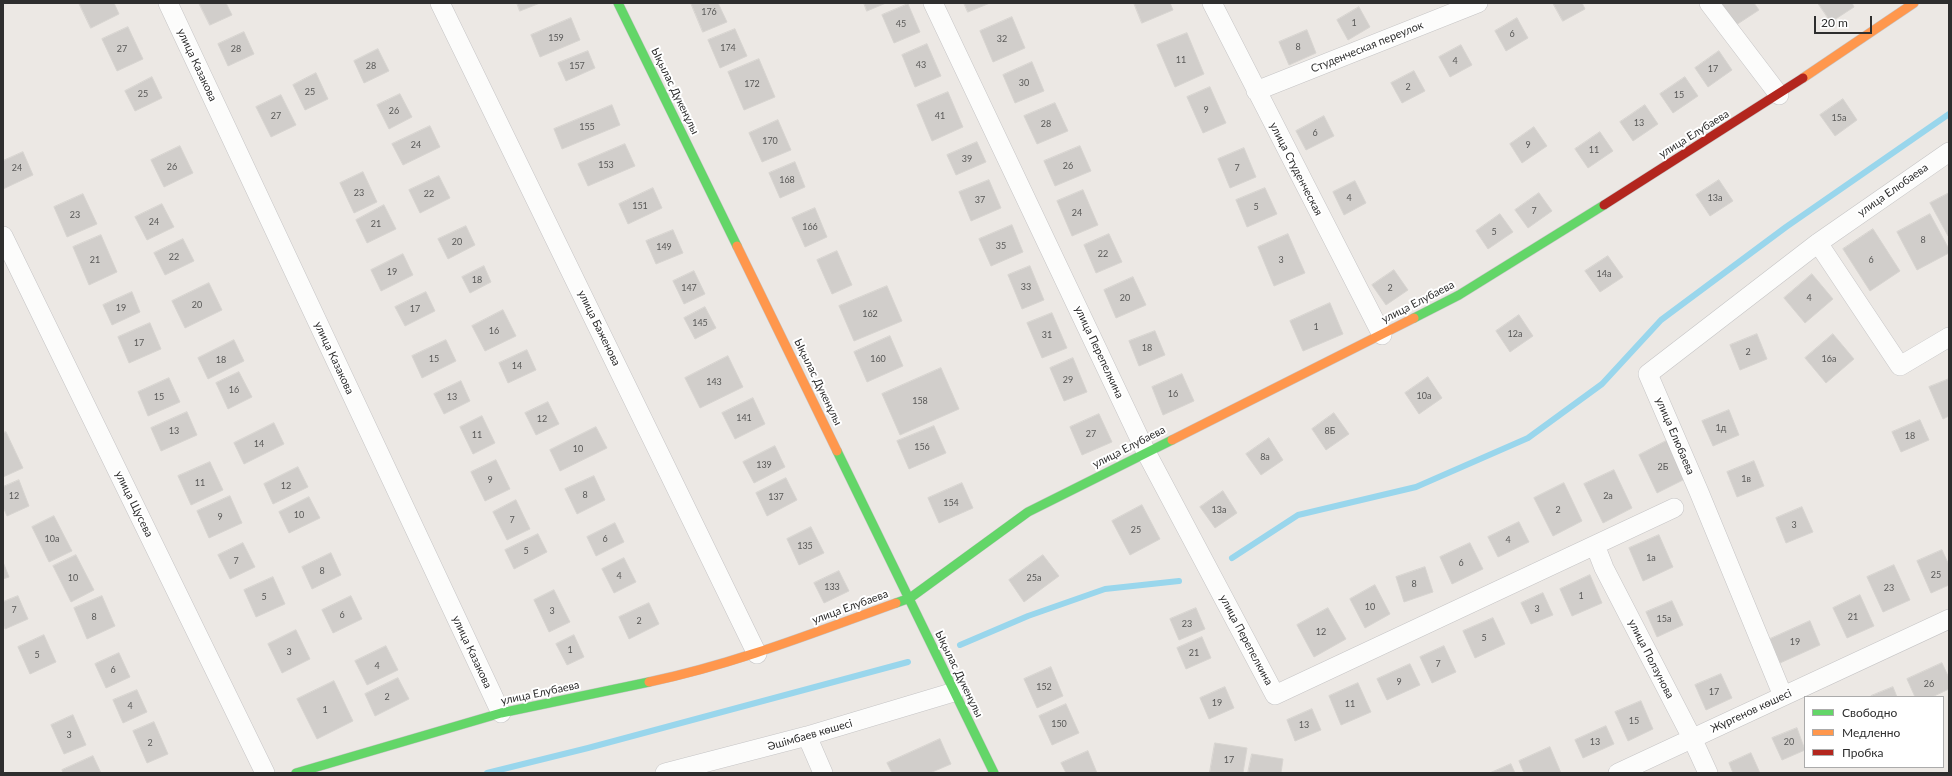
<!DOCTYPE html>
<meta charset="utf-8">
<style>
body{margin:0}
#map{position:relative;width:1952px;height:776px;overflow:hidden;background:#ece8e4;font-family:Lato,sans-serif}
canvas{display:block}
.frame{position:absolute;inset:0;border:4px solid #2e2e2e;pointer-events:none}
.legend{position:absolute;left:1804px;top:696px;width:140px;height:72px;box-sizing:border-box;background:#fff;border:1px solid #ababab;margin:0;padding:5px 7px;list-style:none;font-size:12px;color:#2e2e2e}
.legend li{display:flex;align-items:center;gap:8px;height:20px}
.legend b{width:20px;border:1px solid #ababab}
.scale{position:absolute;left:1814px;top:16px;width:58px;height:18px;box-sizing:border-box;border:2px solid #2e2e2e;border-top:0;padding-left:5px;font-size:12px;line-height:14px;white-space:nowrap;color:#2e2e2e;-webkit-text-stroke:3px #fff;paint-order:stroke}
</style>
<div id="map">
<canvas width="1952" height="776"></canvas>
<div class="frame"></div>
<ul class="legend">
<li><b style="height:5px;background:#63d668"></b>Свободно</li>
<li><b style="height:5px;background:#ff974d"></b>Медленно</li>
<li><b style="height:5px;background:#b3261e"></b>Пробка</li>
</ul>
<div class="scale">20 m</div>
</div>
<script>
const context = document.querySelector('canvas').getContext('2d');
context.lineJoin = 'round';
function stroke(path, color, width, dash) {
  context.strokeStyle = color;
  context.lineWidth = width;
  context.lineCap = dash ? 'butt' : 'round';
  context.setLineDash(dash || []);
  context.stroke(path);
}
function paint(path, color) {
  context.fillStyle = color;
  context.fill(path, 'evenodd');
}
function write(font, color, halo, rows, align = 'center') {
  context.font = font + ' Lato,sans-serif';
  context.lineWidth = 4;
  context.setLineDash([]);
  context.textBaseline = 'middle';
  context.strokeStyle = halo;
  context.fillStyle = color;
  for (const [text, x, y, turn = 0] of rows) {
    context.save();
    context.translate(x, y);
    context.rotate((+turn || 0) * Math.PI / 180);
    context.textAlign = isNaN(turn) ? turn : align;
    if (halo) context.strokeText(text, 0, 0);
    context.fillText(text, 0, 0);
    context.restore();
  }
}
const stream = new Path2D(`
 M 1232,558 L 1298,515 L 1416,487 L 1528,438 L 1602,384 L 1661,320 L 1786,227 L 1949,114
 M 960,645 L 1028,616 L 1105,589 L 1179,581
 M 487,773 L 588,748 L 908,662`);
const building = new Path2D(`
 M 79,3 L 114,3 L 119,14 L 91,28 Z
 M 199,3 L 226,3 L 232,15 L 210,25 Z
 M 517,3 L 540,3 L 520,11 Z
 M 691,3 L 718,3 L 727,22 L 703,32 Z
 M 864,3 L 886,3 L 867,11 Z
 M 964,3 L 990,3 L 968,12 Z
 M 1134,3 L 1170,3 L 1173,10 L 1142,23 Z
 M 1553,3 L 1582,3 L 1585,9 L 1563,21 Z
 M 1724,3 L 1754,3 L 1759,10 L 1736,25 L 1722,4 Z
 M 1818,3 L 1852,3 L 1854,7 L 1831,22 Z
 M 908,4 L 920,32 L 894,43 L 882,15 Z
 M 1359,7 L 1370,27 L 1348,40 L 1337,20 Z
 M 1012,17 L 1025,48 L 993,62 L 980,31 Z
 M 571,18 L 580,40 L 540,57 L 531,35 Z
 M 1517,18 L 1528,38 L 1506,51 L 1495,31 Z
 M 128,27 L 143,59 L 117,71 L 102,39 Z
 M 735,29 L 747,56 L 720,68 L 708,40 Z
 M 1307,30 L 1316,53 L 1289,65 L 1279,42 Z
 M 244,32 L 254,54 L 228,66 L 218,44 Z
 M 1187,33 L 1204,74 L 1175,87 L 1157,45 Z
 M 927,44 L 941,76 L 915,87 L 902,55 Z
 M 1461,45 L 1472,65 L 1450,77 L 1439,57 Z
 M 378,49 L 389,71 L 364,83 L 354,61 Z
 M 588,51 L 595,68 L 566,81 L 558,63 Z
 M 1719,51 L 1732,70 L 1708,87 L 1695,68 Z
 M 759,59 L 775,97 L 744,110 L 728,72 Z
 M 1032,62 L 1044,91 L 1015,103 L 1003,75 Z
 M 1414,71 L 1425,91 L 1402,103 L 1391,83 Z
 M 316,73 L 328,99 L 305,110 L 293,85 Z
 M 152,77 L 162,98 L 135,111 L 125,91 Z
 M 1685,77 L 1698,96 L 1673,113 L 1660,94 Z
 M 1210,87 L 1226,123 L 1203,133 L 1187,97 Z
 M 948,92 L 963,127 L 932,141 L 917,105 Z
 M 400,94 L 412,117 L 389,129 L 377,105 Z
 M 281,95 L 296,125 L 271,137 L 256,107 Z
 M 1843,99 L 1857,120 L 1835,136 L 1820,115 Z
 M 1055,103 L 1068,131 L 1037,144 L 1024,116 Z
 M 612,105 L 620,125 L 562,149 L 554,129 Z
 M 1645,105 L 1658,124 L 1633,141 L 1620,122 Z
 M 1324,116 L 1334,136 L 1306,150 L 1296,131 Z
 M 778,120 L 791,150 L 762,162 L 749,133 Z
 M 430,126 L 440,147 L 403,165 L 392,144 Z
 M 1534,127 L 1547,146 L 1522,163 L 1510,144 Z
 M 1600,132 L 1613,151 L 1588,168 L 1575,149 Z
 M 977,142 L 986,162 L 956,175 L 947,155 Z
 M 625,144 L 635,166 L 588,186 L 578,164 Z
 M 180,146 L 193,173 L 164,187 L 151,160 Z
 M 1080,146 L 1091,171 L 1055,186 L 1044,161 Z
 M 1244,148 L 1256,177 L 1230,188 L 1218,159 Z
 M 23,152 L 33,175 L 3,189 L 3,161 Z
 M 795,162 L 805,187 L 780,198 L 769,173 Z
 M 363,172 L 377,202 L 354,213 L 340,183 Z
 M 439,176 L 450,198 L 420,213 L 409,190 Z
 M 989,180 L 1001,208 L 971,221 L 959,192 Z
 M 1719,180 L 1733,201 L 1710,216 L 1696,195 Z
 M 1355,181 L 1366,203 L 1344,215 L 1333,192 Z
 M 653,188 L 662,208 L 628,224 L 619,204 Z
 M 1265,188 L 1277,214 L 1247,227 L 1236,200 Z
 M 1083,190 L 1098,225 L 1072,236 L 1057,201 Z
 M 1539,193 L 1552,211 L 1528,228 L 1515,210 Z
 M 1949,193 L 1949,235 L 1948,236 L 1930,203 Z
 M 83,194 L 97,224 L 67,237 L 54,207 Z
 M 162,204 L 174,227 L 147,240 L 135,217 Z
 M 384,205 L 396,229 L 367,243 L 356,220 Z
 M 815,208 L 827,237 L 805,247 L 792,218 Z
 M 1500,214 L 1513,232 L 1488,249 L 1476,231 Z
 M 1930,214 L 1949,249 L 1949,253 L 1917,270 L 1897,232 Z
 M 1012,225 L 1023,252 L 991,266 L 979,239 Z
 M 466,226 L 475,245 L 448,259 L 438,239 Z
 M 1873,229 L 1900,271 L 1870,291 L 1843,249 Z
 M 673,230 L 683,253 L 656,264 L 646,241 Z
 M 1109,234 L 1122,262 L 1096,273 L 1084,245 Z
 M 1288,234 L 1305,273 L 1274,286 L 1258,247 Z
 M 101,235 L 117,272 L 89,285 L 73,247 Z
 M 183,239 L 194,261 L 165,275 L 154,253 Z
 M 837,251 L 852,285 L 832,294 L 817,260 Z
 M 403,254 L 413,275 L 381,291 L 371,270 Z
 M 1608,256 L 1623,277 L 1600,292 L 1585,271 Z
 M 484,266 L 491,282 L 470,293 L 462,277 Z
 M 1030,266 L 1044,300 L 1022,309 L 1008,275 Z
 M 1394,270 L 1408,290 L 1386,305 L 1372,285 Z
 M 694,271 L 705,294 L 684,304 L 673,281 Z
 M 1812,274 L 1833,299 L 1805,323 L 1784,298 Z
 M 1133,277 L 1146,305 L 1116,318 L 1104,290 Z
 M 209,283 L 222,310 L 185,328 L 172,301 Z
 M 887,286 L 902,321 L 854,341 L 839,306 Z
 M 132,292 L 140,312 L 112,325 L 103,305 Z
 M 426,292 L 435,311 L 405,326 L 395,307 Z
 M 1330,303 L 1343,334 L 1303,351 L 1290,321 Z
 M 705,307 L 716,328 L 695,339 L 684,318 Z
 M 503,310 L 516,336 L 485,351 L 472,326 Z
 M 1052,313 L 1067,348 L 1042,358 L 1027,323 Z
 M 1519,315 L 1533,336 L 1510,352 L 1496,331 Z
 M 150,323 L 161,349 L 129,363 L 118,337 Z
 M 1155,331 L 1165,355 L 1139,366 L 1129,341 Z
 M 1757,334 L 1767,359 L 1740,370 L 1730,345 Z
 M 1833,334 L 1854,359 L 1826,383 L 1805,358 Z
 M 890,336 L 903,366 L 867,382 L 854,352 Z
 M 234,340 L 244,361 L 208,379 L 198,358 Z
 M 446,340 L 456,361 L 422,378 L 412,356 Z
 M 527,350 L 536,370 L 508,383 L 499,363 Z
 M 728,356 L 743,387 L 700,408 L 685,378 Z
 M 1073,358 L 1087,392 L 1064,401 L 1050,368 Z
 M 941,368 L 959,409 L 900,435 L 882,394 Z
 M 239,372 L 252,397 L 228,409 L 216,383 Z
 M 1182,374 L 1194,401 L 1163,415 L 1152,387 Z
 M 1428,377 L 1442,398 L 1419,414 L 1405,393 Z
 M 169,378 L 180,402 L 148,416 L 138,392 Z
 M 1949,379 L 1949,416 L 1943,419 L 1929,387 Z
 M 461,381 L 470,401 L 444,414 L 434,394 Z
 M 753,398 L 765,424 L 735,439 L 722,413 Z
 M 548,402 L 559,424 L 536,435 L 525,413 Z
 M 1729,410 L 1739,435 L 1713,446 L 1702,421 Z
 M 187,412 L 197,435 L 161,451 L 151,428 Z
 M 1334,413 L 1349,434 L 1326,450 L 1312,429 Z
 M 1099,414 L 1112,442 L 1082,455 L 1070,427 Z
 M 482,416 L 495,443 L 473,454 L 460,427 Z
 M 1920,420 L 1929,440 L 1901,452 L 1892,432 Z
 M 274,423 L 284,444 L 244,464 L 234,443 Z
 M 934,426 L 946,453 L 909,469 L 897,441 Z
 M 596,427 L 607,448 L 560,471 L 550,450 Z
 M 6,432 L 23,468 L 3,477 L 3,433 Z
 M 1269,438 L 1283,460 L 1261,475 L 1246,454 Z
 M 1668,440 L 1687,478 L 1657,493 L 1639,455 Z
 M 775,446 L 785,467 L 754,483 L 743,462 Z
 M 496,460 L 510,489 L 485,501 L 471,472 Z
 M 1754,461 L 1764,486 L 1737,497 L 1727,472 Z
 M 210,462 L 223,490 L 191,505 L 178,476 Z
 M 298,467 L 308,487 L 273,504 L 264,484 Z
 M 1614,470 L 1632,508 L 1603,523 L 1584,484 Z
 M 594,476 L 605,500 L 577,514 L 565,489 Z
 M 786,478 L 797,500 L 767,516 L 756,493 Z
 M 19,480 L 29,506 L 7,516 L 3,507 L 3,487 Z
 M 962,483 L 973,508 L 939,523 L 928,498 Z
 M 1564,483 L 1582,521 L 1553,536 L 1534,498 Z
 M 1223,491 L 1237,513 L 1215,528 L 1200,507 Z
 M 230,496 L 242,523 L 209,538 L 197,511 Z
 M 309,497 L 320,518 L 289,533 L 279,512 Z
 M 516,500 L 530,529 L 507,540 L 493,512 Z
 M 1142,505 L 1160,539 L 1130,555 L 1112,521 Z
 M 1802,507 L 1813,532 L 1786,543 L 1776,518 Z
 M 54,516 L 72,551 L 49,562 L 32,527 Z
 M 1519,522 L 1529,542 L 1498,557 L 1488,537 Z
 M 615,523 L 624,542 L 596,556 L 587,537 Z
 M 811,527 L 824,553 L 799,565 L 787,539 Z
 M 538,534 L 547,552 L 514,569 L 505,550 Z
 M 1659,535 L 1673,567 L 1643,581 L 1629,548 Z
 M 243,543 L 255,567 L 230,579 L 218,555 Z
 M 1470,543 L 1483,569 L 1452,584 L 1440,557 Z
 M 1942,550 L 1949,565 L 1949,585 L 1931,593 L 1917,561 Z
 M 331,553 L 341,575 L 312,589 L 302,567 Z
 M 76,555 L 94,590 L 71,602 L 53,566 Z
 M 1043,555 L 1059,576 L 1024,602 L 1009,580 Z
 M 624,558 L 636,582 L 614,593 L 602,569 Z
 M 3,562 L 9,577 L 3,579 Z
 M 1894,565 L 1910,600 L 1883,612 L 1867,577 Z
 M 1425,567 L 1433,592 L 1404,602 L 1396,577 Z
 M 839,571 L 849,591 L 824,603 L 814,583 Z
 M 1590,575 L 1602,603 L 1572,616 L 1560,589 Z
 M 273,577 L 285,604 L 256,617 L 244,590 Z
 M 1375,585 L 1390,614 L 1365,628 L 1350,599 Z
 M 554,590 L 570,622 L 549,632 L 534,600 Z
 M 1543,593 L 1553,615 L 1531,624 L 1521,603 Z
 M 1860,595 L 1874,626 L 1847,638 L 1833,608 Z
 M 18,596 L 28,619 L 5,629 L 3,624 L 3,602 Z
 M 102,596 L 115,626 L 87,639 L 74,608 Z
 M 351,596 L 362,619 L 333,633 L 322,610 Z
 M 1672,601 L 1683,625 L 1657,637 L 1646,612 Z
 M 649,603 L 659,624 L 629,639 L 619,617 Z
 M 1196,608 L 1205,629 L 1179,640 L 1170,619 Z
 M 1328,608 L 1346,639 L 1314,657 L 1297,625 Z
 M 1493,618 L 1505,644 L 1475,658 L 1463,631 Z
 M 1810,621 L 1820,645 L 1780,663 L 1770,639 Z
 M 296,630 L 310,659 L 282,673 L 268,644 Z
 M 44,635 L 56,662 L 30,674 L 18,647 Z
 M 574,635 L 584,657 L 567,665 L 556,644 Z
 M 1202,637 L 1211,658 L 1186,669 L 1177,648 Z
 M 386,646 L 398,670 L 367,685 L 355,661 Z
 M 1444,646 L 1456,672 L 1432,683 L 1420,657 Z
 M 119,653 L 130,677 L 106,688 L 95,664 Z
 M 1942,663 L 1949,678 L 1949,689 L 1932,697 L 1915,697 L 1907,679 Z
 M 1410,664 L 1420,685 L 1387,700 L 1377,679 Z
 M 1051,667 L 1063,696 L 1037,708 L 1024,679 Z
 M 1721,674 L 1732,698 L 1706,710 L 1695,685 Z
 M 398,678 L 409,699 L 375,716 L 365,694 Z
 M 334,681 L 353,721 L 317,739 L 297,699 Z
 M 1358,683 L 1371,712 L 1341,725 L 1329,696 Z
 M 1225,687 L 1234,708 L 1209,719 L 1200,698 Z
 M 1893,687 L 1897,697 L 1871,697 L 1871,696 Z
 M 137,690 L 147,712 L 123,723 L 113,700 Z
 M 1641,701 L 1653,729 L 1628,741 L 1615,712 Z
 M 1066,704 L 1079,733 L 1052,745 L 1039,716 Z
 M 1312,709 L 1321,730 L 1295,741 L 1287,720 Z
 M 73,715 L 86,745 L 64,754 L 51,725 Z
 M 154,722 L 168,754 L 147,763 L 133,731 Z
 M 1606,726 L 1614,744 L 1583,758 L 1575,740 Z
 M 1797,728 L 1805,750 L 1782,760 L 1772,738 Z
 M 940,739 L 951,764 L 930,773 L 892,773 L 887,763 Z
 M 1215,743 L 1247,748 L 1243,773 L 1210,772 Z
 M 1550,747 L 1561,773 L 1524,773 L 1519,761 Z
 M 1088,751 L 1097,773 L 1066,773 L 1061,763 Z
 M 1751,753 L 1760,773 L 1733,773 L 1729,763 Z
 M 1252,754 L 1283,759 L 1281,773 L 1248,773 Z
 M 93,756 L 101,773 L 63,773 L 62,770 Z
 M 1511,764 L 1515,773 L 1490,773 Z`);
const street = new Path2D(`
 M 168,3 L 501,713
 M 440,3 L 757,654
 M 933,3 L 1146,452 L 1275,695 L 1674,508
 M 1212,3 L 1382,335
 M 1709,3 L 1779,95
 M 1256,91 L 1478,3
 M 3,236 L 265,773
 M 1818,243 L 1900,366 L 1949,337
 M 1595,545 L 1604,568 L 1692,738 L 1708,773
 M 1783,696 L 1699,492 L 1648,374 L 1818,243 L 1949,152
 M 807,736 L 823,773
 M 665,773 L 807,736 L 954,692
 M 1618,773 L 1949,619`);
const fast = new Path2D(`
 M 618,3 L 737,246
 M 1414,318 L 1459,295 L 1604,205
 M 837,451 L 994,773
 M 896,603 L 910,598 L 1028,512 L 1172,440
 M 296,773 L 501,713 L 649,682`);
const slow = new Path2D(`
 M 1803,78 L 1914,3
 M 737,246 L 837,451
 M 1172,440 L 1414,318
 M 649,682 C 735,664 813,633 896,603`);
const jam = new Path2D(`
 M 1604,205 L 1803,78`);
const numberNames = [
 ["176",709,12],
 ["1",1354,23],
 ["45",901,24],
 ["6",1512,34],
 ["159",556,38],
 ["32",1002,39],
 ["8",1298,47],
 ["174",728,48],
 ["27",122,49],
 ["28",236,49],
 ["11",1181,60],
 ["4",1455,61],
 ["43",921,65],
 ["28",371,66],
 ["157",577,66],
 ["17",1713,69],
 ["30",1024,83],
 ["172",752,84],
 ["2",1408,87],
 ["25",310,92],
 ["25",143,94],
 ["15",1679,95],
 ["9",1206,110],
 ["26",394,111],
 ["27",276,116],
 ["41",940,116],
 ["15а",1839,118],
 ["13",1639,123],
 ["28",1046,124],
 ["155",587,127],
 ["6",1315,133],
 ["170",770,141],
 ["24",416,145],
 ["9",1528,145],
 ["11",1594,150],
 ["39",967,159],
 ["153",606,165],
 ["26",1068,166],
 ["26",172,167],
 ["24",17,168],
 ["7",1237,168],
 ["168",787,180],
 ["23",359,193],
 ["22",429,194],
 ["4",1349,198],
 ["13а",1715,198],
 ["37",980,200],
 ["151",640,206],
 ["5",1256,207],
 ["7",1534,211],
 ["24",1077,213],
 ["23",75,215],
 ["24",154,222],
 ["21",376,224],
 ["166",810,227],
 ["5",1494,232],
 ["8",1923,240],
 ["20",457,242],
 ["35",1001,246],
 ["149",664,247],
 ["22",1103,254],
 ["22",174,257],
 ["21",95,260],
 ["3",1281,260],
 ["6",1871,260],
 ["19",392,272],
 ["14а",1604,274],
 ["18",477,280],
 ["33",1026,287],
 ["147",689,288],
 ["2",1390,288],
 ["20",1125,298],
 ["4",1809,298],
 ["20",197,305],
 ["19",121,308],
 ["17",415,309],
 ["162",870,314],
 ["145",700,323],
 ["1",1316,327],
 ["16",494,331],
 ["12а",1515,334],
 ["31",1047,335],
 ["17",139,343],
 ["18",1147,348],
 ["2",1748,352],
 ["15",434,359],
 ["160",878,359],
 ["16а",1829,359],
 ["18",221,360],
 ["14",517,366],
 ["29",1068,380],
 ["143",714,382],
 ["16",234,390],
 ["16",1173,394],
 ["10а",1424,396],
 ["15",159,397],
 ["13",452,397],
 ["158",920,401],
 ["141",744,418],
 ["12",542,419],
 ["1д",1721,428],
 ["13",174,431],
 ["8Б",1330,431],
 ["27",1091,434],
 ["11",477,435],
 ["18",1910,436],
 ["14",259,444],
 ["156",922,447],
 ["10",578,449],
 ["8а",1265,457],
 ["139",764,465],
 ["2Б",1663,467],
 ["1в",1746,479],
 ["9",490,480],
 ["11",200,483],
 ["12",286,486],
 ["8",585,495],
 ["12",14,496],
 ["2а",1608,496],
 ["137",776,497],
 ["154",951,503],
 ["13а",1219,510],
 ["2",1558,510],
 ["10",299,515],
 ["9",220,517],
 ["7",512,520],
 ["3",1794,525],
 ["25",1136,530],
 ["10а",52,539],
 ["6",605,539],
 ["4",1508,540],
 ["135",805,546],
 ["5",526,551],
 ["1а",1651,558],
 ["7",236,561],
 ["6",1461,563],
 ["8",322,571],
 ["25",1936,575],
 ["4",619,576],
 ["10",73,578],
 ["25а",1034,578],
 ["8",1414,584],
 ["133",832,587],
 ["23",1889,588],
 ["1",1581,596],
 ["5",264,597],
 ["10",1370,607],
 ["3",1537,609],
 ["7",14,610],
 ["3",552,611],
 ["6",342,615],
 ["8",94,617],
 ["21",1853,617],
 ["15а",1664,619],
 ["2",639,621],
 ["23",1187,624],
 ["12",1321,632],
 ["5",1484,638],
 ["19",1795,642],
 ["1",570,650],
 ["3",289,652],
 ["21",1194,653],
 ["5",37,655],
 ["7",1438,664],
 ["4",377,666],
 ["6",113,670],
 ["9",1399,682],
 ["26",1929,684],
 ["152",1044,687],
 ["17",1714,692],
 ["2",387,697],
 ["19",1217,703],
 ["11",1350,704],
 ["4",130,706],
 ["1",325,710],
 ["15",1634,721],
 ["150",1059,724],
 ["13",1304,725],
 ["3",69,735],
 ["13",1595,742],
 ["20",1789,742],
 ["2",150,743],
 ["17",1229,760]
];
const streetNames = [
 ["Студенческая переулок",1367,47,-22],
 ["улица Казакова",197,65,65],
 ["Ықылас Дүкенұлы",675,91,64],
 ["улица Елубаева",1694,134,-32],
 ["улица Студенческая",1296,169,63],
 ["улица Елюбаева",1893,190,-35],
 ["улица Елубаева",1418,302,-27],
 ["улица Баженова",599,328,64],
 ["улица Перепелкина",1099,352,65],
 ["улица Казакова",334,358,65],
 ["Ықылас Дүкенұлы",818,382,64],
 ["улица Елюбаева",1675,436,67],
 ["улица Елубаева",1129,447,-27],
 ["улица Щусева",134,504,64],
 ["улица Елубаева",850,607,-20],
 ["улица Перепелкина",1246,640,62],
 ["улица Казакова",472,652,65],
 ["улица Ползунова",1651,659,63],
 ["Ықылас Дүкенұлы",959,674,64],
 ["улица Елубаева",540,693,-12],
 ["Жүргенов көшесі",1751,711,-25],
 ["Әшімбаев көшесі",810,735,-16]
];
stroke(stream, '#99d6ec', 6);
paint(building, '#d1cecb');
stroke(building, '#d7d4d0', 1);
stroke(street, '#c5c4c5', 20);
stroke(fast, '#c5c4c5', 10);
stroke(slow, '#c5c4c5', 10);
stroke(jam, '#c5c4c5', 10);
stroke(street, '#fcfcfb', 19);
stroke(fast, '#63d668', 9);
stroke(slow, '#ff974d', 9);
stroke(jam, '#b3261e', 9);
write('9px', '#585857', null, numberNames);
write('11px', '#2e2e2e', '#fff', streetNames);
</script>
